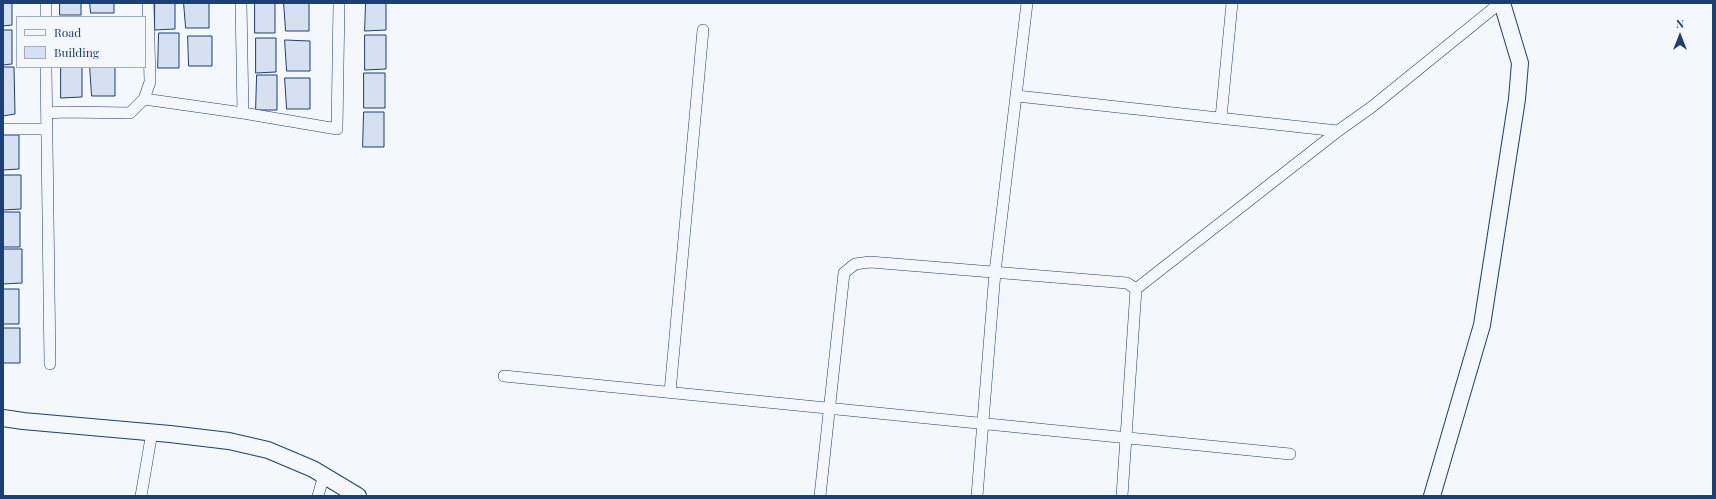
<!DOCTYPE html>
<style>
body{margin:0}
#map{position:relative;width:1716px;height:499px;overflow:hidden;background:#f4f7fb;font-family:"Playfair Display",serif}
canvas{display:block}
.frame{position:absolute;inset:0;border:4px solid #1d3f73;pointer-events:none}
.legend{position:absolute;left:16px;top:16px;width:130px;height:52px;box-sizing:border-box;background:#f4f7fb;border:1px solid #9eadc5;margin:0;padding:5px 7px;list-style:none;font-size:12px;color:#1d3f73}
.legend li{display:flex;align-items:center;gap:8px;height:20px}
.legend b{width:20px;border:1px solid #9eadc5}
.north{position:absolute;left:1660px;top:16px;width:40px;height:40px;-webkit-text-stroke:3px #f4f7fb;paint-order:stroke;rotate:0deg;font-size:11px;font-weight:700;line-height:16px;text-align:center;color:#1d3f73}
.north::after{content:'';display:block;margin:auto;width:14px;height:18px;background:#1d3f73;clip-path:polygon(50% 0,100% 100%,50% 72%,0 100%)}
</style>
<div id="map">
<canvas width="1716" height="499"></canvas>
<div class="frame"></div>
<ul class="legend">
<li><b style="height:5px;background:#f4f7fb"></b>Road</li>
<li><b style="height:11px;background:#d5e0f0"></b>Building</li>
</ul>
<div class="north">N</div>
</div>
<script>
const context = document.querySelector('canvas').getContext('2d');
context.lineJoin = 'round';
function paint(path, color) {
  context.fillStyle = color;
  context.fill(path, 'evenodd');
}
function stroke(path, color, width, dash) {
  context.strokeStyle = color;
  context.lineWidth = width;
  context.lineCap = dash ? 'butt' : 'round';
  context.setLineDash(dash || []);
  context.stroke(path);
}
const building = new Path2D(`
 M 3,3 L 12,3 L 12,25 L 3,26 Z
 M 60,3 L 81,3 L 81,15 L 60,15 Z
 M 90,3 L 114,3 L 114,13 L 91,13 Z
 M 155,3 L 175,3 L 175,29 L 155,30 Z
 M 184,3 L 209,3 L 209,28 L 186,28 Z
 M 255,3 L 275,3 L 275,33 L 255,33 Z
 M 284,3 L 309,3 L 309,31 L 286,31 Z
 M 366,3 L 386,3 L 386,30 L 365,31 Z
 M 3,30 L 12,30 L 12,64 L 3,65 Z
 M 159,33 L 179,33 L 179,68 L 158,68 Z
 M 365,35 L 386,35 L 386,69 L 365,70 Z
 M 188,36 L 212,36 L 212,66 L 189,66 Z
 M 256,38 L 276,38 L 276,72 L 256,73 Z
 M 285,40 L 310,41 L 310,71 L 287,71 Z
 M 3,67 L 14,67 L 15,114 L 3,116 Z
 M 61,67 L 82,67 L 82,97 L 61,98 Z
 M 90,67 L 115,67 L 115,96 L 92,96 Z
 M 364,73 L 385,73 L 385,108 L 364,108 Z
 M 257,75 L 277,75 L 277,110 L 256,110 Z
 M 285,78 L 310,78 L 310,109 L 287,109 Z
 M 364,112 L 384,112 L 384,147 L 363,147 Z
 M 3,135 L 19,135 L 19,169 L 3,170 Z
 M 3,175 L 21,175 L 21,209 L 3,210 Z
 M 3,212 L 20,212 L 20,247 L 3,247 Z
 M 3,249 L 22,249 L 22,283 L 3,284 Z
 M 3,289 L 19,289 L 19,324 L 3,324 Z
 M 3,328 L 20,328 L 20,363 L 3,363 Z`);
const street = new Path2D(`
 M 46,3 L 46,17
 M 148,3 L 150,82 L 144,99 L 243,113 L 337,129 L 339,3
 M 241,3 L 243,113
 M 46,67 L 50,364
 M 1017,96 L 1338,131
 M 47,113 L 65,112 L 130,113 L 144,99
 M 1221,118 L 1232,3
 M 3,129 L 47,129
 M 504,376 L 1290,454
 M 670,392 L 703,30
 M 141,496 L 152,432
 M 318,496 L 324,475
 M 820,496 L 844,273 L 855,264 L 870,262 L 1127,283 L 1136,289 L 1338,131 L 1373,106 L 1500,3
 M 977,496 L 995,272 L 1027,3
 M 1122,496 L 1136,289`);
const secondary = new Path2D(`
 M 3,418 L 23,421 L 170,434 L 229,441 L 268,450 L 313,469 L 358,496
 M 1432,496 L 1482,325 L 1517,99 L 1520,63 L 1502,3`);
paint(building, '#d5e0f0');
stroke(building, '#1d3f73', 1);
stroke(street, '#1d3f73', 12);
stroke(secondary, '#1d3f73', 18);
stroke(street, '#f4f7fb', 11);
stroke(secondary, '#f4f7fb', 16);
</script>
